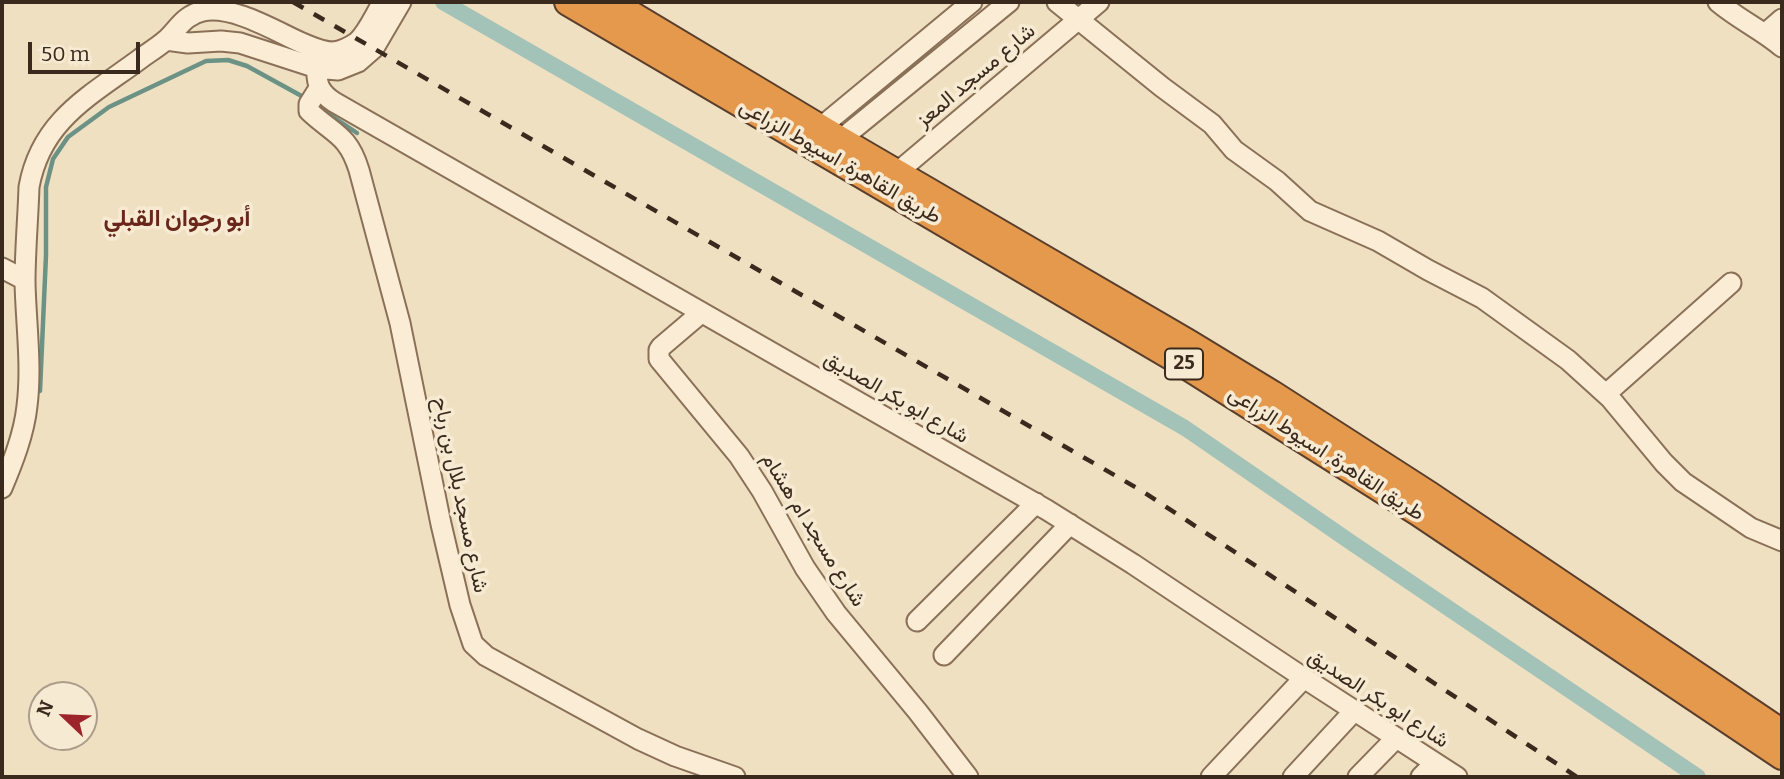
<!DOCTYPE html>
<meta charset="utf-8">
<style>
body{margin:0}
#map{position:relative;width:1784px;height:779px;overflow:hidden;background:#f0e0c2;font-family:Bitter,serif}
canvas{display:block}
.frame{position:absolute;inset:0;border:4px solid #3a291d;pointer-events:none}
.north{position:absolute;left:28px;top:681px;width:70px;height:70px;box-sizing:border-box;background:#f7ead2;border:2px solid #ab9d8a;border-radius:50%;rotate:293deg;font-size:19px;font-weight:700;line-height:28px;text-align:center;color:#3a291d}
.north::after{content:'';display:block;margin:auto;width:24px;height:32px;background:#9e242c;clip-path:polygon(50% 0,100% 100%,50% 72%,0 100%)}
.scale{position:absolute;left:28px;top:42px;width:112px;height:32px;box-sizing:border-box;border:4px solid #3a291d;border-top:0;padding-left:9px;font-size:21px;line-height:24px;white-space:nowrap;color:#3a291d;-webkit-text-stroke:5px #f7ead2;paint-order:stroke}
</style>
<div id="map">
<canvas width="1784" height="779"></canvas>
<div class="frame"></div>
<div class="north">N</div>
<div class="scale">50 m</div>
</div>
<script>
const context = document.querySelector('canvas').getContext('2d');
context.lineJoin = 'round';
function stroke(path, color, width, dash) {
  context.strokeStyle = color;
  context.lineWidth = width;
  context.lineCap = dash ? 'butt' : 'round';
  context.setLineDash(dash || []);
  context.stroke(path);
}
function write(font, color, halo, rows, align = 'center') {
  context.font = font + ' Bitter,Vazirmatn,serif';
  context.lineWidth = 7;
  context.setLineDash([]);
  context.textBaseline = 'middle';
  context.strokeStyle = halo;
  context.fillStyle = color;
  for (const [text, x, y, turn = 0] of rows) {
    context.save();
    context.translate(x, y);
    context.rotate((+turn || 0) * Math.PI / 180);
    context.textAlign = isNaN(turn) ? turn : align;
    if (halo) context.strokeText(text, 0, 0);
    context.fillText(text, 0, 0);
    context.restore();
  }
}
const stream = new Path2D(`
 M 314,104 L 357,133
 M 40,391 L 46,255 L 46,187 L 53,159 L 68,137 L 109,107 L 206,61 L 228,60 L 247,66 L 307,99`);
const canal = new Path2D(`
 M 443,2 L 1185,428 L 1352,543 L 1698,777`);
const minor = new Path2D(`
 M 1057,2 L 1162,87 L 1212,124 L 1234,150 L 1277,181 L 1310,211 L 1378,241 L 1428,270 L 1482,298 L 1568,360 L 1610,398 L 1664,463 L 1683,482 L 1751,528 L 1782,541
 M 1718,2 C 1738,19 1762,30 1782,47
 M 1766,33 L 1782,19
 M 166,40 L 188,43 L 221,41 L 240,43 L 317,68 L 338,70 L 358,62 L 374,48 L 401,2
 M 317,68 C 316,84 320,93 334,102 L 1047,510 L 1133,564 L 1304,678 L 1457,777
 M 319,88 L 309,104 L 309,111 C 333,134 348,134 359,170 L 400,323 L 441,524 L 460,605 L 473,644 L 486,656 L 638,739 L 675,756 L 735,777
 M 821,127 L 972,2
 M 840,140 L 1009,2
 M 887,181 L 1099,2
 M 2,268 L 25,280
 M 701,313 L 661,347 L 659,350 L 659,359 L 739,456 L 762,491 L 805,568 L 836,613 L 918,712 L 968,777
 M 1606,394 L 1731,283
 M 2,488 C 13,462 24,434 27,406 C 32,366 26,323 25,283 C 25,251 28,219 29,187 C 41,120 90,96 140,59 C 148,53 158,47 166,40 C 178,29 184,15 203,11 C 233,5 275,31 302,43 C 312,47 322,52 333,52 C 342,51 350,47 357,42 C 368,32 375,14 383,2
 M 917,621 L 1036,503
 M 944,655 L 1070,524
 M 1211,777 L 1304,678
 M 1293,777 L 1354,711
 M 1358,777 L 1396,738
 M 1421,777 L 1435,763`);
const highway = new Path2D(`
 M 568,2 L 1176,359 L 1418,512 L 1782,756
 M 610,2 L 840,140 L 1188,343 L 1272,394 L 1429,495 L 1782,733`);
const rail = new Path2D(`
 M 293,2 L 1142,491 L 1577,777`);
const shields = [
 [1184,364,38]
];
const shieldNames = [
 ["25",1184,364]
];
const streetNames = [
 ["شارع مسجد المعز",976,76,-40],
 ["طريق القاهرة, اسيوط الزراعى",840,162,30],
 ["شارع ابو بكر الصديق",896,398,30],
 ["طريق القاهرة, اسيوط الزراعى",1326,454,33],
 ["شارع مسجد بلال بن رباح",460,495,78],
 ["شارع مسجد ام هشام",813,530,58],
 ["شارع ابو بكر الصديق",1378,699,33]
];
const quarterNames = [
 ["أبو رجوان القبلي",177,219]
];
stroke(stream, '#6b9285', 4.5);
stroke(canal, '#a4c3b8', 16);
stroke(minor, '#8b7058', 23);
stroke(highway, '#593e2c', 30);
stroke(minor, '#fbedd5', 19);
stroke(highway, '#e5994d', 26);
stroke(rail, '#3a291d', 4.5, [12, 12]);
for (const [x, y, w] of shields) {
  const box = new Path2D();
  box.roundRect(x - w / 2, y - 15.5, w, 31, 5);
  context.fillStyle = '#f7ead2';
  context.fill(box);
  stroke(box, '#3a291d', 2);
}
write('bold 19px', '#3a291d', null, shieldNames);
write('21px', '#3a291d', '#f7ead2', streetNames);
write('bold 24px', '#69261a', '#f7ead2', quarterNames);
</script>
